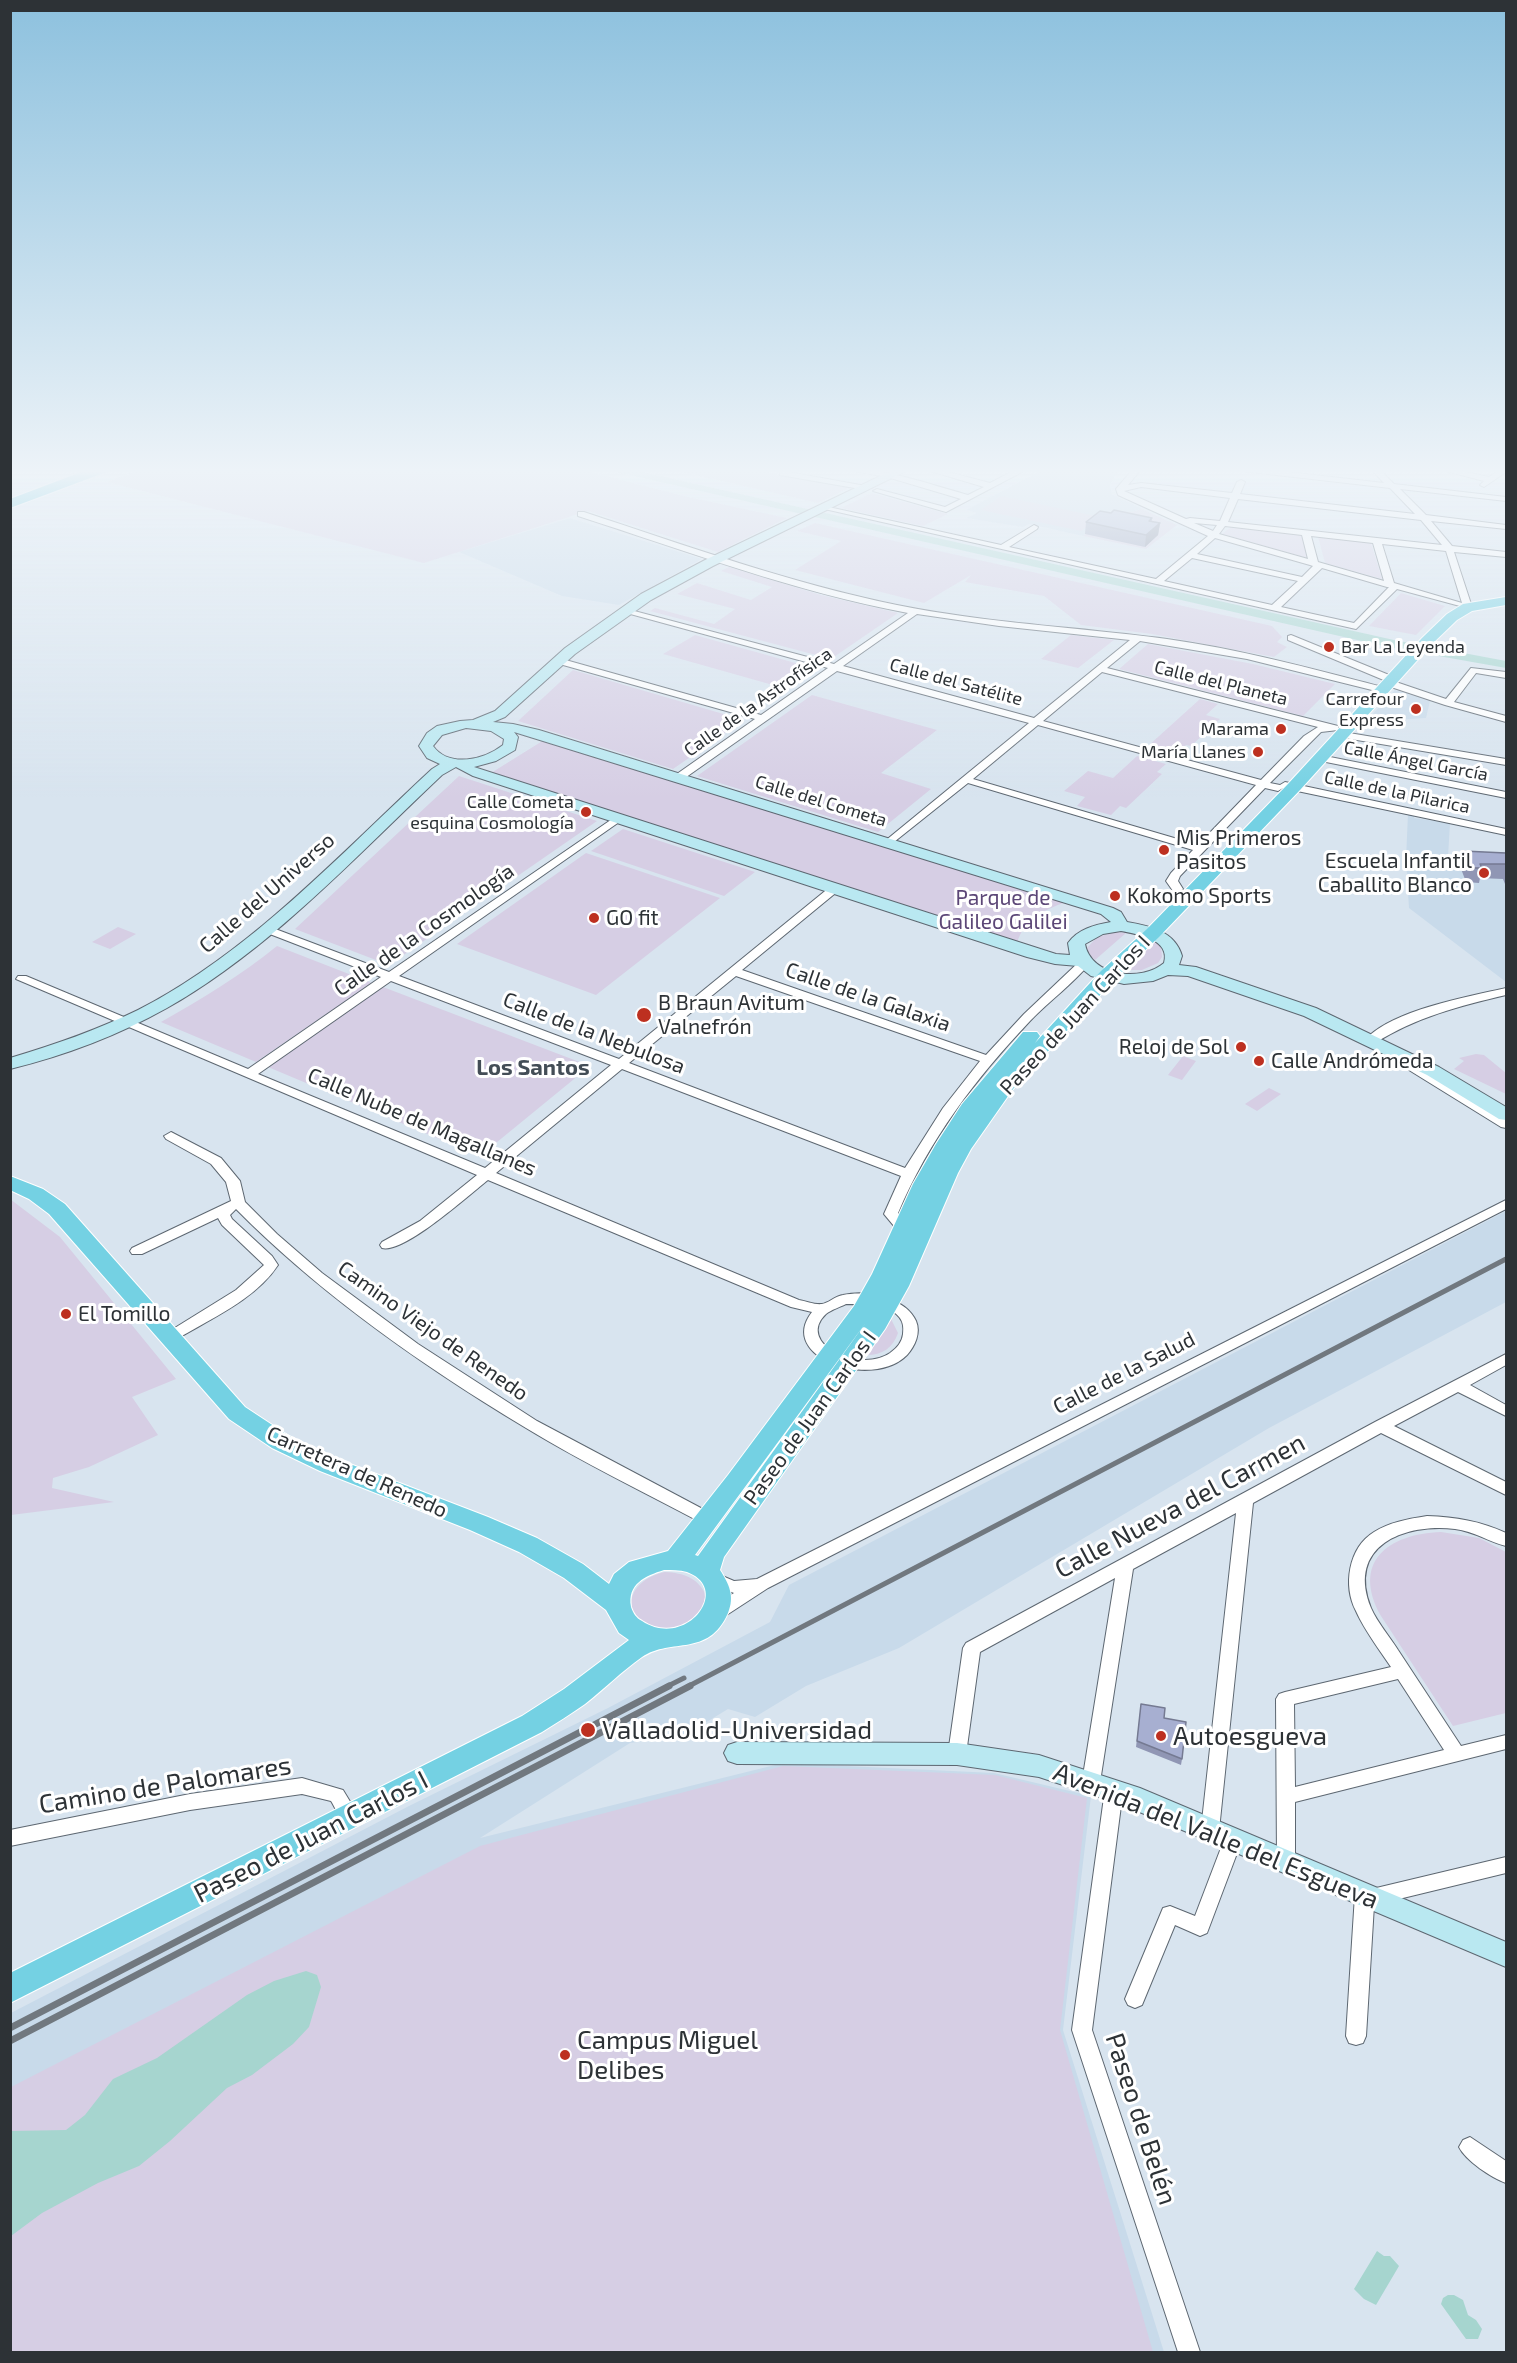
<!DOCTYPE html>
<meta charset="utf-8">
<style>
body{margin:0}
#map{position:relative;width:1517px;height:2363px;overflow:hidden;background:#d8e4ef;font-family:"Exo 2",sans-serif}
canvas{display:block}
.frame{position:absolute;inset:0;border:12px solid #2d3236;pointer-events:none}
</style>
<div id="map">
<canvas width="1517" height="2363"></canvas>
<div class="frame"></div>
</div>
<script>
const context = document.querySelector('canvas').getContext('2d');
context.lineJoin = 'round';
function paint(path, color) {
  context.fillStyle = color;
  context.fill(path, 'evenodd');
}
function stroke(path, color, width, dash) {
  context.strokeStyle = color;
  context.lineWidth = width;
  context.lineCap = dash ? 'butt' : 'round';
  context.setLineDash(dash || []);
  context.stroke(path);
}
function write(font, color, halo, rows, align = 'center') {
  context.font = font + ' "Exo 2",sans-serif';
  context.lineWidth = 6;
  context.setLineDash([]);
  context.textBaseline = 'middle';
  context.strokeStyle = halo;
  context.fillStyle = color;
  for (const [text, x, y, turn = 0] of rows) {
    context.save();
    context.translate(x, y);
    context.rotate((+turn || 0) * Math.PI / 180);
    context.textAlign = isNaN(turn) ? turn : align;
    if (halo) context.strokeText(text, 0, 0);
    context.fillText(text, 0, 0);
    context.restore();
  }
}
const built = new Path2D(`
 M 1046,468 L 1119,468 L 1110,485 L 1112,494 L 1142,509 L 1102,520 L 1083,536 L 1029,524 L 1023,527 L 966,518 L 977,513 L 966,510 Z
 M 570,518 L 702,559 L 619,605 L 562,596 L 459,552 Z
 M 1395,690 L 1430,701 L 1426,718 L 1379,721 L 1368,719 Z
 M 1408,814 L 1414,816 L 1414,818 L 1450,823 L 1448,857 L 1506,860 L 1506,982 L 1409,908 L 1406,859 Z
 M 1506,1211 L 1506,1302 L 1269,1428 L 899,1648 L 806,1686 L 755,1717 L 728,1709 L 687,1734 L 630,1743 L 480,1838 L 783,1763 L 994,1773 L 1091,1796 L 1063,2030 L 1164,2352 L 11,2352 L 11,2013 L 409,1806 L 608,1708 L 770,1622 L 789,1585 Z`);
const green = new Path2D(`
 M 146,468 L 574,468 L 688,497 L 787,518 L 718,552 L 588,511 L 424,563 L 107,482 Z
 M 684,468 L 745,468 L 849,488 L 818,503 L 678,471 Z
 M 872,493 L 875,494 L 948,514 L 923,526 L 841,508 Z
 M 1001,496 L 1100,517 L 1081,531 L 981,510 Z
 M 1142,509 L 1177,525 L 1146,549 L 1083,536 L 1102,520 Z
 M 815,523 L 1272,626 L 1282,637 L 1277,642 L 1287,647 L 1274,657 L 1152,634 L 1081,625 L 1044,596 L 965,582 L 971,575 L 924,603 L 795,570 L 841,541 L 797,531 Z
 M 1231,527 L 1301,535 L 1307,558 L 1222,534 Z
 M 1318,537 L 1371,543 L 1382,579 L 1325,563 Z
 M 729,567 L 821,595 L 898,613 L 831,659 L 650,611 L 655,608 L 714,624 L 735,609 L 677,594 L 697,583 L 751,600 L 772,587 L 721,571 Z
 M 1401,593 L 1445,606 L 1416,635 L 1369,626 Z
 M 695,635 L 817,669 L 787,689 L 663,654 Z
 M 1071,635 L 1114,640 L 1078,668 L 1041,659 Z
 M 1148,644 L 1253,664 L 1335,684 L 1303,716 L 1119,669 Z
 M 573,670 L 744,720 L 673,769 L 518,721 Z
 M 812,695 L 937,730 L 881,773 L 931,789 L 878,832 L 697,776 Z
 M 1200,699 L 1218,704 L 1206,715 L 1220,719 L 1191,746 L 1186,745 L 1177,753 L 1148,746 Z
 M 544,740 L 1066,902 C 1044,910 1024,919 1017,943 L 491,773 Z
 M 1137,756 L 1166,764 L 1157,772 L 1162,774 L 1126,808 L 1120,806 L 1111,815 L 1077,806 L 1085,797 L 1064,791 L 1088,771 L 1113,778 Z
 M 459,776 L 597,821 L 389,965 L 295,929 Z
 M 623,829 L 755,872 L 724,896 L 591,851 Z
 M 586,853 L 720,898 L 596,995 L 457,944 Z
 M 118,927 L 136,934 L 110,949 L 92,942 Z
 M 1116,932 L 1126,933 L 1095,960 L 1089,954 L 1087,948 L 1097,937 Z
 M 1154,941 L 1161,946 L 1162,957 L 1158,963 L 1142,970 L 1123,970 Z
 M 277,946 L 372,983 L 256,1062 L 161,1022 C 202,999 241,975 277,946 Z
 M 383,987 L 590,1066 L 480,1156 L 268,1067 Z
 M 1476,1054 L 1484,1055 L 1506,1073 L 1506,1094 L 1454,1069 L 1464,1061 L 1459,1058 Z
 M 1183,1056 L 1196,1061 L 1182,1080 L 1168,1075 Z
 M 1269,1088 L 1281,1094 L 1257,1111 L 1245,1104 Z
 M 10,1199 L 60,1237 L 176,1379 L 132,1397 L 158,1435 L 89,1467 L 53,1478 L 52,1488 L 114,1502 L 11,1515 Z
 M 891,1319 L 898,1333 C 893,1348 882,1355 867,1355 Z
 M 1441,1532 L 1479,1538 L 1506,1552 L 1506,1713 L 1453,1726 L 1381,1616 C 1351,1562 1388,1534 1441,1532 Z
 M 665,1572 C 684,1573 698,1578 706,1595 L 703,1612 C 696,1617 688,1624 680,1628 C 676,1630 671,1629 666,1629 C 621,1628 619,1582 665,1572 Z
 M 783,1766 L 995,1775 L 1087,1798 L 1060,2030 L 1153,2352 L 11,2352 L 11,2087 L 480,1846 Z`);
const water = new Path2D(`
 M 599,468 L 624,468 L 1394,640 L 1506,661 L 1506,668 L 1388,647 Z
 M 306,1971 L 317,1975 L 321,1987 L 309,2027 L 293,2044 L 252,2075 L 227,2088 L 170,2141 L 139,2166 L 98,2183 L 42,2213 L 11,2236 L 11,2131 L 66,2130 L 85,2115 L 113,2079 L 157,2058 L 247,1995 L 274,1981 Z
 M 1377,2251 L 1384,2256 L 1390,2256 L 1399,2266 L 1376,2305 L 1364,2299 L 1354,2289 Z
 M 1448,2295 L 1454,2295 L 1463,2300 L 1468,2315 L 1476,2320 L 1482,2329 L 1478,2339 L 1466,2339 L 1441,2304 L 1443,2298 Z`);
const street = new Path2D(`
 M 837,468 C 882,467 925,483 968,495 L 984,487 L 920,468 L 933,468 L 990,483 L 1015,470 L 1022,472 L 946,512 L 873,491 L 877,489 L 945,507 L 961,499 L 887,477 Z
 M 1134,468 L 1142,468 L 1128,485 L 1141,483 L 1232,493 L 1237,482 L 1241,480 L 1245,482 L 1240,494 L 1415,514 L 1390,488 L 1233,470 L 1229,468 L 1253,468 L 1384,483 L 1370,468 L 1378,468 L 1394,484 L 1506,497 L 1506,501 L 1400,489 L 1426,515 L 1506,525 L 1506,529 L 1431,521 L 1452,546 L 1506,552 L 1506,557 L 1454,552 L 1472,607 L 1471,609 L 1397,589 L 1356,629 L 820,508 L 824,506 L 1001,545 L 1034,525 L 1038,527 L 1037,529 L 1009,547 L 1156,579 L 1208,536 L 1118,495 L 1116,489 ZM 1141,487 L 1230,498 L 1220,521 L 1190,518 L 1186,519 L 1124,491 ZM 1238,499 L 1421,520 L 1442,545 L 1228,522 ZM 1194,523 L 1217,525 L 1213,531 ZM 1225,526 L 1302,535 L 1308,559 L 1219,534 ZM 1311,536 L 1373,543 L 1384,581 L 1318,562 ZM 1215,538 L 1310,565 L 1313,566 L 1302,577 L 1197,554 ZM 1382,544 L 1446,551 L 1462,603 L 1394,583 ZM 1192,558 L 1298,581 L 1272,605 L 1164,581 ZM 1322,568 L 1387,587 L 1389,587 L 1354,623 L 1281,607 Z
 M 1434,468 L 1448,468 L 1489,477 L 1502,468 L 1506,468 L 1506,472 L 1484,487 L 1480,485 L 1484,481 Z
 M 783,471 L 866,486 L 870,488 L 866,490 L 780,475 L 780,471 Z
 M 578,512 L 584,512 C 687,546 790,583 897,605 C 986,623 1077,627 1167,639 C 1239,649 1309,668 1379,686 L 1381,688 L 1376,691 L 1247,659 L 1140,641 L 1107,668 L 1338,726 L 1338,730 L 1321,732 L 1270,783 L 1280,785 L 1285,782 L 1506,829 L 1506,835 L 1283,788 L 1278,791 L 1265,788 L 1180,876 L 1178,881 L 1183,889 L 1177,892 L 1173,891 L 1166,881 L 1171,873 L 1193,850 L 968,783 L 889,846 L 885,845 L 885,841 L 1029,723 L 837,671 L 682,780 L 674,780 L 674,776 L 755,719 L 556,663 L 556,659 L 562,659 L 761,715 L 828,668 L 623,612 L 623,608 L 834,664 L 908,613 C 795,592 687,551 578,516 ZM 917,614 L 999,626 L 1130,640 L 1034,718 L 843,666 ZM 1102,672 L 1318,727 L 1304,736 L 1261,780 L 1043,721 ZM 1038,725 L 1256,785 L 1198,845 L 973,779 Z
 M 1291,635 L 1394,677 L 1396,679 L 1393,681 L 1446,699 L 1471,668 L 1506,672 L 1506,678 L 1476,673 L 1454,702 L 1506,716 L 1506,722 L 1445,705 L 1385,685 L 1383,683 L 1386,681 L 1288,640 L 1288,636 Z
 M 1343,732 L 1506,759 L 1506,765 L 1339,737 L 1338,735 Z
 M 1320,755 L 1506,792 L 1506,798 L 1316,760 L 1315,758 Z
 M 618,815 L 623,818 L 622,820 L 399,976 L 619,1059 L 830,887 L 838,887 L 838,891 L 742,970 L 986,1055 L 1024,1014 L 1080,961 L 1084,959 L 1090,963 C 1073,984 1049,1001 1030,1021 C 975,1079 929,1140 898,1213 L 911,1229 L 909,1232 L 899,1232 L 884,1214 L 901,1176 L 622,1069 L 496,1173 L 799,1300 C 806,1301 815,1305 822,1304 C 829,1303 835,1296 843,1295 C 867,1290 905,1297 916,1321 C 921,1333 915,1346 907,1355 C 873,1390 776,1358 812,1312 L 791,1307 L 488,1180 C 470,1194 404,1254 382,1248 L 380,1245 L 382,1242 L 420,1221 L 477,1175 L 16,979 L 18,976 L 26,976 L 248,1069 L 381,977 L 262,931 L 262,927 L 270,927 L 389,972 ZM 736,976 L 980,1061 L 943,1108 L 905,1168 L 629,1063 ZM 391,981 L 611,1065 L 485,1168 L 258,1074 ZM 846,1304 C 866,1304 908,1304 903,1334 C 902,1342 897,1348 890,1353 C 859,1374 795,1343 826,1314 C 831,1310 840,1307 846,1304 Z
 M 1506,988 L 1506,995 C 1459,1006 1417,1017 1375,1043 L 1367,1043 L 1365,1040 C 1392,1010 1467,997 1506,988 Z
 M 1400,1055 L 1506,1119 L 1506,1128 L 1501,1127 L 1396,1062 L 1394,1059 L 1396,1056 Z
 M 171,1132 L 221,1158 L 240,1181 L 245,1202 L 277,1234 L 322,1273 L 418,1344 L 537,1421 L 714,1515 L 716,1519 L 714,1523 L 708,1525 L 702,1523 C 644,1492 583,1463 526,1428 C 423,1366 321,1295 236,1209 L 230,1215 L 232,1219 L 272,1256 L 278,1265 C 255,1300 210,1319 175,1340 L 165,1340 L 163,1337 L 165,1334 L 236,1290 L 264,1265 L 222,1225 L 218,1218 L 142,1254 L 132,1254 L 130,1251 L 132,1248 L 231,1201 L 226,1182 L 211,1164 L 166,1139 L 164,1136 Z
 M 1506,1200 L 1506,1209 L 768,1588 L 722,1618 L 716,1620 L 710,1618 L 708,1613 L 710,1608 L 734,1593 L 707,1582 L 705,1578 L 707,1574 L 713,1572 L 734,1581 L 757,1579 Z
 M 1506,1354 L 1506,1365 L 1470,1385 L 1506,1405 L 1506,1416 L 1458,1392 L 1394,1426 L 1506,1482 L 1506,1495 L 1381,1433 L 1253,1503 L 1219,1830 L 1217,1836 L 1210,1838 L 1203,1836 L 1201,1830 L 1236,1513 L 1133,1569 L 1100,1782 L 1097,1787 L 1091,1790 L 1085,1787 L 1082,1782 L 1115,1578 L 980,1652 L 966,1754 L 963,1759 L 957,1761 L 951,1759 L 948,1754 L 963,1648 L 966,1643 L 1375,1422 Z
 M 1427,1516 C 1456,1517 1480,1521 1506,1533 L 1506,1546 C 1489,1542 1474,1531 1455,1529 C 1404,1523 1346,1546 1371,1608 C 1377,1622 1390,1637 1398,1650 C 1419,1682 1440,1714 1461,1746 L 1506,1735 L 1506,1749 L 1295,1802 L 1295,1861 L 1293,1867 L 1286,1869 L 1279,1867 L 1277,1861 L 1276,1699 L 1279,1694 L 1285,1692 L 1391,1667 C 1379,1649 1365,1631 1356,1611 C 1343,1586 1348,1548 1374,1532 C 1390,1522 1408,1519 1427,1516 ZM 1398,1679 L 1444,1750 L 1295,1787 L 1294,1704 Z
 M 302,1778 L 343,1790 L 360,1818 L 358,1824 C 342,1829 338,1812 331,1801 L 302,1794 L 190,1810 L 10,1846 L 10,1830 L 190,1794 Z
 M 1114,1782 L 1120,1785 L 1123,1790 L 1092,2030 L 1200,2352 L 1178,2352 L 1072,2030 L 1105,1790 L 1108,1785 Z
 M 1233,1832 L 1240,1834 L 1242,1840 L 1207,1933 L 1200,1936 L 1175,1925 L 1142,2005 L 1135,2008 L 1128,2005 L 1125,1999 L 1163,1908 L 1170,1906 L 1195,1916 L 1224,1840 L 1226,1834 Z
 M 1506,1857 L 1506,1873 L 1374,1905 L 1366,2036 L 1363,2043 L 1356,2045 L 1349,2043 L 1346,2036 L 1355,1895 L 1358,1889 L 1365,1887 L 1372,1889 Z
 M 1470,2137 L 1506,2161 L 1506,2183 C 1492,2178 1466,2161 1459,2147 L 1463,2140 Z`);
const secondary = new Path2D(`
 M 897,468 L 912,468 L 713,566 L 651,600 L 575,654 L 505,717 L 493,722 L 513,724 L 539,730 L 1113,908 L 1121,912 L 1127,922 C 1150,926 1175,931 1182,956 L 1179,965 L 1196,967 L 1316,1008 L 1439,1067 L 1506,1107 L 1506,1120 L 1499,1119 L 1427,1075 L 1304,1016 L 1188,976 L 1168,975 L 1153,981 L 1124,984 L 1091,976 L 1078,966 L 1055,964 L 1027,957 L 473,776 L 456,767 L 442,775 C 355,857 272,948 167,1008 C 119,1035 64,1056 10,1069 L 10,1058 C 54,1045 97,1030 138,1010 C 251,952 340,854 432,769 L 440,764 L 427,758 L 419,746 L 427,733 L 437,726 L 460,721 L 473,720 L 495,711 L 565,648 L 641,594 L 705,560 ZM 466,728 L 491,731 L 504,739 L 503,745 C 484,760 449,768 433,746 L 442,735 ZM 514,732 L 1101,914 L 1111,922 C 1094,925 1078,929 1068,943 L 1070,955 L 1056,954 L 474,767 L 496,761 L 515,750 L 518,737 ZM 1121,931 C 1137,934 1171,939 1164,963 C 1142,982 1091,977 1085,944 L 1103,934 Z
 M 737,1742 L 957,1743 L 1039,1755 L 1140,1788 L 1506,1942 L 1506,1967 L 1123,1805 L 1039,1777 L 957,1765 L 737,1764 L 728,1761 L 724,1753 L 728,1745 Z`);
const primary = new Path2D(`
 M 1506,597 L 1506,605 L 1472,611 L 1457,620 L 1432,644 L 1300,790 L 1159,937 L 1115,979 L 1013,1089 L 971,1149 L 958,1173 L 909,1286 L 885,1329 L 724,1557 L 720,1570 C 729,1584 735,1596 728,1613 C 708,1658 672,1637 642,1657 C 622,1671 604,1689 585,1704 C 571,1714 556,1723 542,1732 L 10,2003 L 10,1973 L 522,1716 L 564,1689 L 629,1640 L 619,1633 L 606,1610 L 564,1578 L 519,1552 L 470,1530 L 320,1471 L 272,1448 L 229,1419 L 49,1214 L 29,1199 L 10,1190 L 10,1176 L 43,1189 L 65,1204 L 245,1407 L 289,1436 L 337,1459 L 488,1517 L 537,1538 L 583,1564 L 609,1584 L 614,1574 L 629,1562 L 668,1551 L 728,1475 L 854,1306 L 872,1274 L 913,1184 L 936,1144 L 962,1104 L 1023,1032 L 1037,1032 L 1040,1036 L 1035,1043 L 1101,971 L 1147,929 L 1288,784 L 1422,638 L 1447,614 L 1463,604 ZM 867,1321 L 698,1556 L 695,1555 ZM 664,1570 C 671,1570 680,1570 687,1572 C 733,1589 686,1650 642,1621 C 636,1618 633,1613 631,1607 C 627,1584 645,1576 664,1570 Z`);
const highway = new Path2D(`
 M 92,468 L 111,468 L 109,471 L 10,508 L 10,499 Z`);
const railFar1 = new Path2D(`
 M 666,1687 L 684,1678
 M 687,1687 L 1506,1259`);
const rail = new Path2D(`
 M 10,2028 L 669,1686
 M 10,2041 L 690,1686`);
const wall = new Path2D(`
 M 1152,518 L 1152,522 L 1160,523 L 1158,535 L 1145,547 L 1085,534 L 1086,522 Z
 M 1463,851 L 1506,853 L 1506,884 L 1505,884 L 1503,879 L 1480,878 L 1479,883 L 1466,882 L 1460,866 Z
 M 1141,1704 L 1164,1718 L 1182,1759 L 1181,1765 L 1136,1747 Z`);
const shadedWall = new Path2D(`
 M 1160,523 L 1158,535 L 1145,547 L 1146,535 Z`);
const building = new Path2D(`
 M 1114,510 L 1152,518 L 1149,521 L 1160,523 L 1146,535 L 1086,522 L 1100,511 L 1111,513 Z
 M 1463,851 L 1506,853 L 1506,866 L 1506,864 L 1480,864 L 1482,868 L 1469,868 Z
 M 1141,1704 L 1165,1708 L 1164,1718 L 1186,1722 L 1182,1759 L 1137,1741 Z`);
const markers = [
 [1329,647,6,"#bd3020"],
 [1416,709,6,"#bd3020"],
 [1281,729,6,"#bd3020"],
 [1258,752,6,"#bd3020"],
 [586,812,6,"#bd3020"],
 [1164,850,6,"#bd3020"],
 [1484,873,6,"#bd3020"],
 [1115,896,6,"#bd3020"],
 [594,918,6,"#bd3020"],
 [644,1015,8,"#bd3020"],
 [1241,1047,6,"#bd3020"],
 [1259,1061,6,"#bd3020"],
 [66,1314,6,"#bd3020"],
 [588,1730,8,"#bd3020"],
 [1161,1736,6,"#bd3020"],
 [565,2055,6,"#bd3020"]
];
const farPoinames = [
 ["Bar La Leyenda",1341,647,"left"],
 ["Carrefour",1404,699],
 ["Express",1404,720],
 ["Marama",1269,729],
 ["María Llanes",1246,752],
 ["Calle Cometa",574,802],
 ["esquina Cosmología",574,823]
];
const farStreetnames = [
 ["Calle del Satélite",956,682,15],
 ["Calle del Planeta",1221,683,14],
 ["Calle de la Astrofísica",758,702,-35],
 ["Calle Ángel García",1416,761,11],
 ["Calle de la Pilarica",1397,792,12],
 ["Calle del Cometa",821,801,17]
];
const poiNames = [
 ["Mis Primeros",1176,838],
 ["Pasitos",1176,862],
 ["Escuela Infantil",1472,861,"right"],
 ["Caballito Blanco",1472,885,"right"],
 ["Kokomo Sports",1127,896],
 ["GO fit",606,918],
 ["B Braun Avitum",658,1003],
 ["Valnefrón",658,1027],
 ["Reloj de Sol",1229,1047,"right"],
 ["Calle Andrómeda",1271,1061],
 ["El Tomillo",78,1314]
];
const streetNames = [
 ["Calle del Universo",267,893,-41],
 ["Calle de la Cosmología",424,930,-35],
 ["Calle de la Galaxia",868,997,19],
 ["Paseo de Juan Carlos I",1075,1015,-47],
 ["Calle de la Nebulosa",594,1033,21],
 ["Calle Nube de Magallanes",422,1122,23],
 ["Camino Viejo de Renedo",433,1331,35],
 ["Calle de la Salud",1124,1373,-27],
 ["Paseo de Juan Carlos I",810,1418,-54],
 ["Carretera de Renedo",357,1472,24]
];
const parkNames = [
 ["Parque de",1003,898],
 ["Galileo Galilei",1003,922]
];
const neighbourhoodNames = [
 ["Los Santos",533,1068]
];
const nearStreetnames = [
 ["Calle Nueva del Carmen",1180,1506,-28],
 ["Camino de Palomares",165,1785,-9],
 ["Avenida del Valle del Esgueva",1216,1836,22],
 ["Paseo de Juan Carlos I",311,1837,-27],
 ["Paseo de Belén",1141,2119,72]
];
const nearPoinames = [
 ["Valladolid-Universidad",602,1730],
 ["Autoesgueva",1173,1736],
 ["Campus Miguel",577,2040],
 ["Delibes",577,2070]
];
paint(built, '#c8daea');
paint(green, '#d6cee4');
paint(water, '#a6d5cf');
stroke(street, '#5d6771', 2);
stroke(secondary, '#5d6771', 2);
stroke(primary, '#fff', 2);
stroke(highway, '#fff', 2);
paint(street, '#fff');
paint(secondary, '#b9e8f1');
paint(primary, '#74d1e3');
paint(highway, '#17b3d0');
stroke(railFar1, '#71787f', 5);
stroke(rail, '#71787f', 7);
paint(wall, '#9096b4');
paint(shadedWall, '#757a92');
paint(building, '#a7afd1');
stroke(building, '#757a92', 1.5);
const sky = context.createLinearGradient(0, 0, 0, 799);
sky.addColorStop(0, '#8dc1de');
sky.addColorStop(0.59, '#edf3f8');
sky.addColorStop(1, '#edf3f800');
context.fillStyle = sky;
context.fillRect(0, 0, 1517, 799);
for (const [x, y, r, color] of markers) {
  const dot = new Path2D();
  dot.arc(x, y, r, 0, 2 * Math.PI);
  context.fillStyle = color;
  context.fill(dot);
  stroke(dot, '#fff', 2);
}
write('18px', '#2d3236', '#fff', farPoinames, 'right');
write('18px', '#2d3236', '#fff', farStreetnames);
write('21px', '#2d3236', '#fff', poiNames, 'left');
write('21px', '#2d3236', '#fff', streetNames);
write('21px', '#5c4777', '#fff', parkNames);
write('bold 22px', '#434d56', '#fff', neighbourhoodNames);
write('26px', '#2d3236', '#fff', nearStreetnames);
write('26px', '#2d3236', '#fff', nearPoinames, 'left');
</script>
